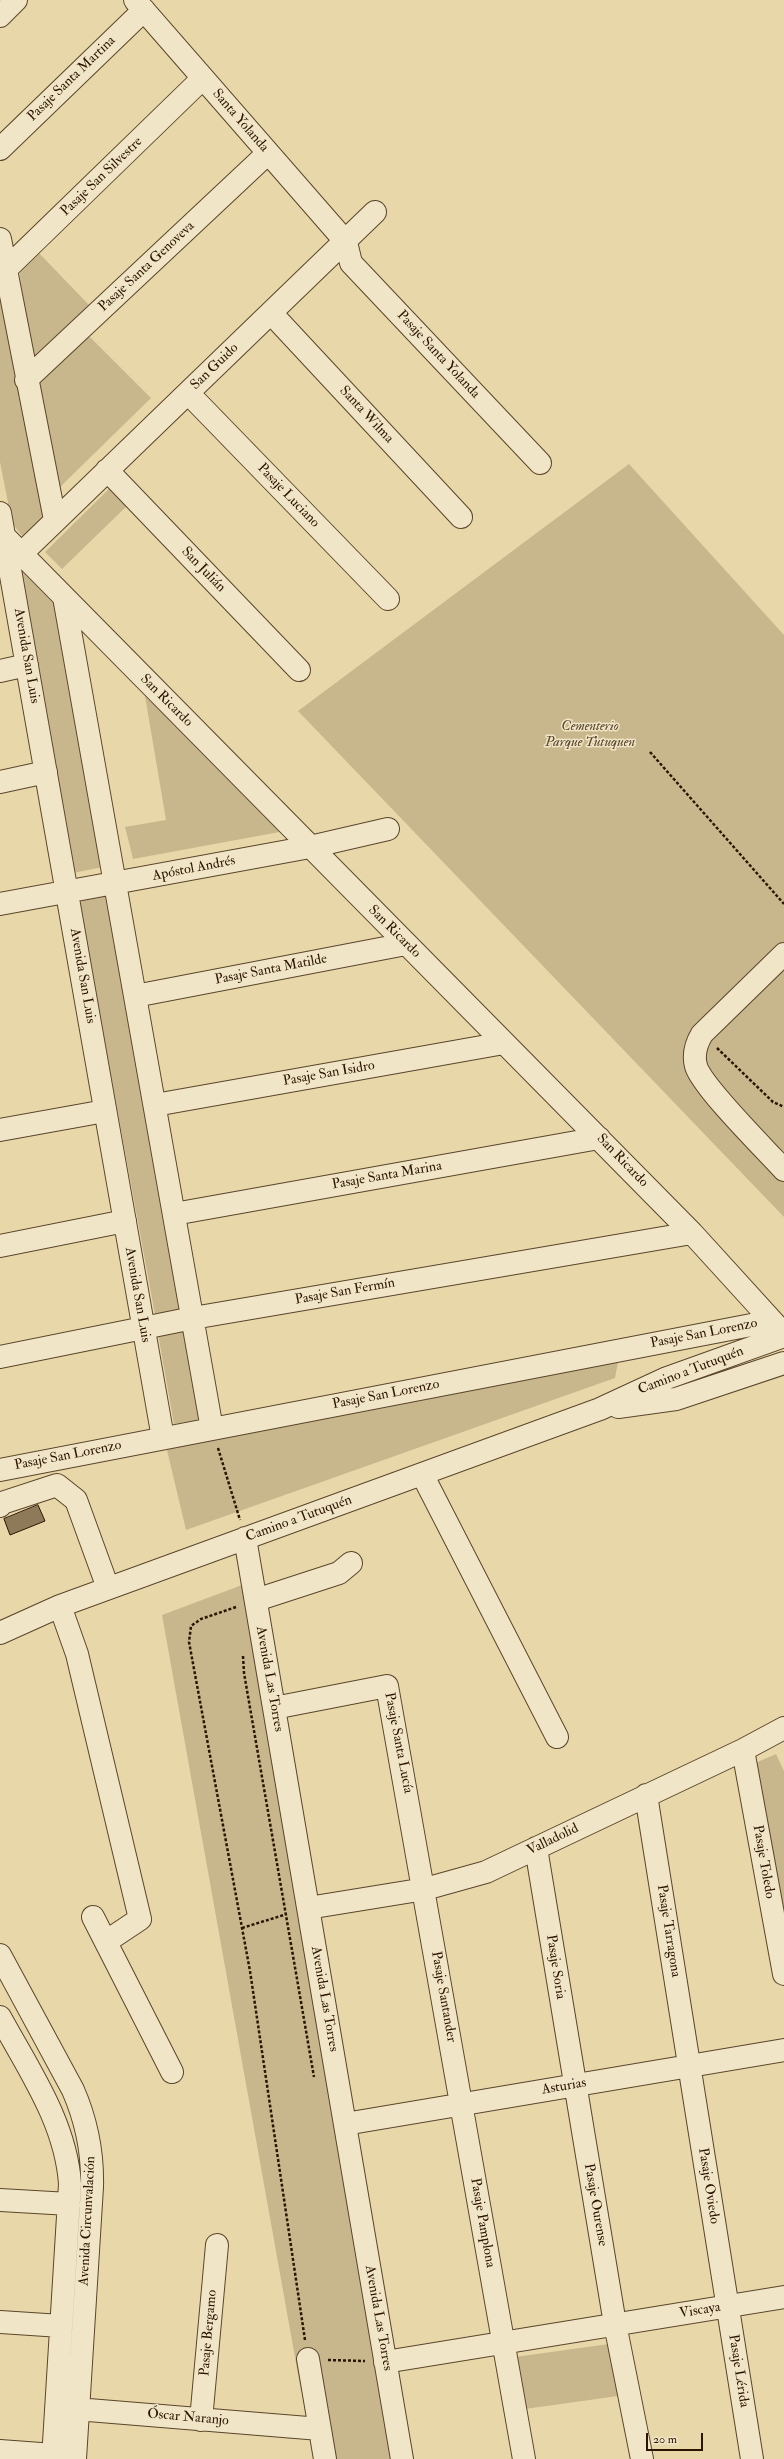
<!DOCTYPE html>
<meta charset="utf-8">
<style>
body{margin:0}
#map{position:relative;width:784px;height:2459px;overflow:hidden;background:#e8d8a9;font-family:"IM FELL Double Pica",serif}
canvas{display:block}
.scale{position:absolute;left:646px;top:2433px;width:57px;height:18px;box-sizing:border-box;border:2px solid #2c1401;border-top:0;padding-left:5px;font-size:12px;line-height:14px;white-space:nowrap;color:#2c1401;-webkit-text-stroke:3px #f0e6c7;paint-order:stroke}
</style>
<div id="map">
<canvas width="784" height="2459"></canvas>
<div class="scale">20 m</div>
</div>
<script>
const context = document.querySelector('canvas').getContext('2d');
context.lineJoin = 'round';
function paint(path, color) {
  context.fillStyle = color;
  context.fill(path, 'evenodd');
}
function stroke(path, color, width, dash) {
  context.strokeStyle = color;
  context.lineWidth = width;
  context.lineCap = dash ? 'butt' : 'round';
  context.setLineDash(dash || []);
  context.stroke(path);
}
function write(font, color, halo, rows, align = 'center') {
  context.font = font + ' "IM FELL Double Pica",serif';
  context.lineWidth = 3;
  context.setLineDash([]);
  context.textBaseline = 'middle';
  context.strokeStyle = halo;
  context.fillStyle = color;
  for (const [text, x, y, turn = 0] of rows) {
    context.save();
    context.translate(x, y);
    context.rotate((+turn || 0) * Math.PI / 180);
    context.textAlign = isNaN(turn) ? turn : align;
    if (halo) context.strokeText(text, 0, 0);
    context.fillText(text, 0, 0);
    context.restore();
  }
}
const green = new Path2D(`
 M 37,251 L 89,305 L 30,361 L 19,268 Z
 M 0,288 L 44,506 L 43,517 L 23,537 L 12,523 L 0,462 Z
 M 89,336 L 151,398 L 57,490 L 36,386 Z
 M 629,464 L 784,635 L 784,1217 L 298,711 Z
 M 113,485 L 130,503 L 62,569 L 45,552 Z
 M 19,568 L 64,607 L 108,866 L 73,873 Z
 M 145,696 L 285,831 L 133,859 L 125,827 L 166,820 Z
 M 112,892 L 183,1315 L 156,1320 L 78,897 Z
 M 191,1329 L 206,1419 L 174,1424 L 158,1334 Z
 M 618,1362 L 615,1378 L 186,1530 L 166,1446 Z
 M 242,1585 L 391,2459 L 336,2459 L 325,2388 L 301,2391 L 162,1615 Z
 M 776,1754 L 784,1771 L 784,1919 L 753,1764 Z
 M 609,2344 L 618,2396 L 525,2409 L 515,2357 Z`);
const building = new Path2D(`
 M 38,1505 L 45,1521 L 10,1535 L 4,1519 Z`);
const path = new Path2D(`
 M 650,752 L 784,904
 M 717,1048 L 773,1102 L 784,1107
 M 218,1448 L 240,1520
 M 236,1607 L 201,1619 L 191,1626 L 189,1642 L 250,1971 L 305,2340
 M 243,1656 L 244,1673 L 314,2077
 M 242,1928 L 287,1914
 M 328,2360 L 365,2361`);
const minor = new Path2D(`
 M 135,0 L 346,242 L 351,263 L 540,463
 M 0,16 L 16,0
 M 0,149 L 144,10
 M 0,239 L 55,520
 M 0,275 L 203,78
 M 271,313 L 461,517
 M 26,380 L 268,153
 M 188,393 L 388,599
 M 107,470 L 299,670
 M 0,513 L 163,1438
 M 0,532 L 692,1233 L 784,1334
 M 7,555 L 22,553 L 375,212
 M 64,597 L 212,1429
 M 0,671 L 27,665
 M 0,782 L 46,772
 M 0,904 L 310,847 L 388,829
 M 784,954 L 702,1034 C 696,1044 693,1055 696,1066 C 702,1087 766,1150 784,1170
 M 135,996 L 406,944
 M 155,1105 L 504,1043
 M 0,1130 L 105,1111
 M 174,1214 L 599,1138
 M 0,1246 L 125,1221
 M 0,1357 L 193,1318 L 692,1233
 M 618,1407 L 676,1399 L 784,1363
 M 0,1470 L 772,1321
 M 422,1474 L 557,1737
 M 0,1506 L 2,1503 L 57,1485 L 76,1500 L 108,1588
 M 245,1538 L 402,2459
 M 256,1600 L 339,1573 L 351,1563
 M 60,1606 L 77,1654 L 140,1919 L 107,1941
 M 0,1633 L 60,1606 L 600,1409 L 667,1378 L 784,1336
 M 274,1708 L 387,1686 L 524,2459
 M 743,1750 L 784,1974
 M 646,1795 L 752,2459
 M 536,1848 L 615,2324 L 642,2459
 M 308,1908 L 425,1889 L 486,1872 L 743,1750 L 784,1728
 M 93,1917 L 172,2072
 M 0,1955 L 73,2090 C 87,2122 93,2152 92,2187 L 75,2459
 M 0,2017 C 29,2070 66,2123 70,2184 L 53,2459
 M 345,2124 L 784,2050
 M 0,2200 L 69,2204
 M 0,2322 L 61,2326
 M 308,2359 L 325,2459
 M 385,2362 L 784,2297
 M 64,2408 L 320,2429
 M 201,2420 L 217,2245
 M 0,2451 L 54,2455`);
const streetNames = [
 ["Pasaje Santa Martina",72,79,-44],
 ["Santa Yolanda",240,121,49],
 ["Pasaje San Silvestre",102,177,-44],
 ["Pasaje Santa Genoveva",147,267,-43],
 ["Pasaje Santa Yolanda",438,355,47],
 ["San Guido",215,367,-44],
 ["Santa Wilma",366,415,47],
 ["Pasaje Luciano",288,496,46],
 ["San Julián",203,570,46],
 ["Avenida San Luis",26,656,80],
 ["San Ricardo",166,701,45],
 ["Apóstol Andrés",194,869,-11],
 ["San Ricardo",394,932,45],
 ["Pasaje Santa Matilde",271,970,-11],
 ["Avenida San Luis",82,976,80],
 ["Pasaje San Isidro",329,1074,-10],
 ["San Ricardo",622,1161,46],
 ["Pasaje Santa Marina",387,1176,-10],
 ["Pasaje San Fermín",345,1292,-10],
 ["Avenida San Luis",137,1295,80],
 ["Pasaje San Lorenzo",704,1334,-11],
 ["Camino a Tutuquén",691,1371,-21],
 ["Pasaje San Lorenzo",386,1395,-11],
 ["Pasaje San Lorenzo",68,1456,-11],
 ["Camino a Tutuquén",299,1519,-20],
 ["Avenida Las Torres",269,1679,80],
 ["Pasaje Santa Lucía",398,1743,79],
 ["Valladolid",553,1840,-26],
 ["Pasaje Toledo",763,1862,80],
 ["Pasaje Tarragona",668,1931,81],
 ["Pasaje Soria",555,1967,81],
 ["Pasaje Santander",443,1997,80],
 ["Avenida Las Torres",324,1999,80],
 ["Asturias",564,2087,-10],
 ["Pasaje Oviedo",708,2186,81],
 ["Pasaje Ourense",595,2205,80],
 ["Avenida Circunvalación",88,2221,-87],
 ["Pasaje Pamplona",482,2223,80],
 ["Viscaya",700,2311,-9],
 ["Avenida Las Torres",378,2318,80],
 ["Pasaje Bergamo",209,2333,-85],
 ["Pasaje Lérida",738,2371,81],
 ["Óscar Naranjo",188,2418,5]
];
const parkNames = [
 ["Cementerio",590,727],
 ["Parque Tutuquen",590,743]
];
paint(green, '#c8b78c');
paint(building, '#8e7a58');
stroke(building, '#2c1401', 1);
stroke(minor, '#5b452b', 24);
stroke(path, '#2c1401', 2.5, [3, 2]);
stroke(minor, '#f0e6c7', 22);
write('14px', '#2c1401', '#f0e6c7', streetNames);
write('italic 14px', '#5b452b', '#f0e6c7', parkNames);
</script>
